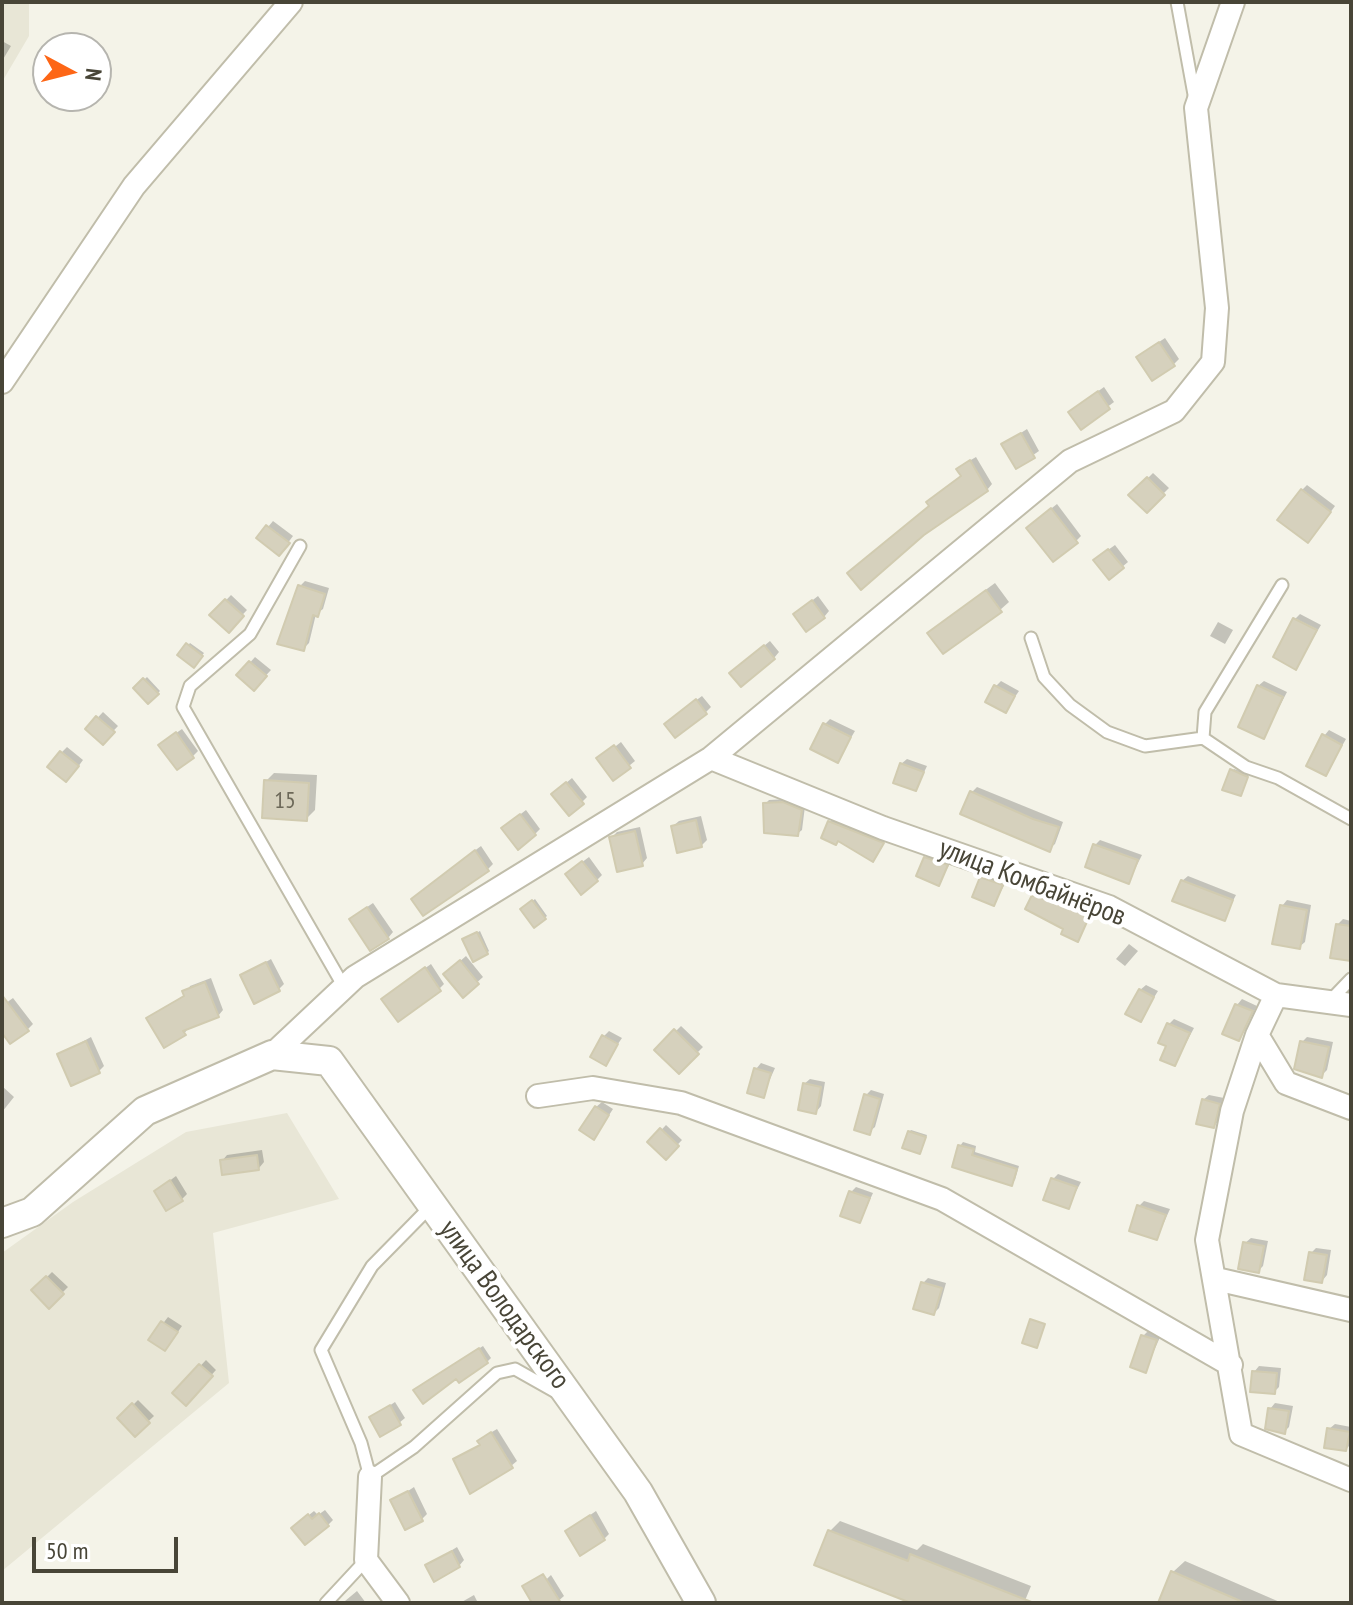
<!DOCTYPE html>
<meta charset="utf-8">
<style>
body{margin:0}
#map{position:relative;width:1353px;height:1605px;overflow:hidden;background:#f4f3e8;font-family:"PT Sans Narrow",sans-serif}
canvas{display:block}
.frame{position:absolute;inset:0;border:4px solid #484537;pointer-events:none}
.north{position:absolute;left:32px;top:32px;width:80px;height:80px;box-sizing:border-box;background:#fff;border:2px solid #b6b5af;border-radius:50%;rotate:97deg;font-size:22px;font-weight:700;line-height:32px;text-align:center;color:#484537}
.north::after{content:'';display:block;margin:auto;width:28px;height:36px;background:#fd6616;clip-path:polygon(50% 0,100% 100%,50% 72%,0 100%)}
.scale{position:absolute;left:32px;top:1537px;width:146px;height:36px;box-sizing:border-box;border:4px solid #484537;border-top:0;padding-left:10px;font-size:24px;line-height:28px;white-space:nowrap;color:#484537;-webkit-text-stroke:6px #fff;paint-order:stroke}
</style>
<div id="map">
<canvas width="1353" height="1605"></canvas>
<div class="frame"></div>
<div class="north">N</div>
<div class="scale">50 m</div>
</div>
<script>
const context = document.querySelector('canvas').getContext('2d');
context.lineJoin = 'round';
function paint(path, color) {
  context.fillStyle = color;
  context.fill(path, 'evenodd');
}
function stroke(path, color, width, dash) {
  context.strokeStyle = color;
  context.lineWidth = width;
  context.lineCap = dash ? 'butt' : 'round';
  context.setLineDash(dash || []);
  context.stroke(path);
}
function write(font, color, halo, rows, align = 'center') {
  context.font = font + ' "PT Sans Narrow",sans-serif';
  context.lineWidth = 8;
  context.setLineDash([]);
  context.textBaseline = 'middle';
  context.strokeStyle = halo;
  context.fillStyle = color;
  for (const [text, x, y, turn = 0] of rows) {
    context.save();
    context.translate(x, y);
    context.rotate((+turn || 0) * Math.PI / 180);
    context.textAlign = isNaN(turn) ? turn : align;
    if (halo) context.strokeText(text, 0, 0);
    context.fillText(text, 0, 0);
    context.restore();
  }
}
const residential = new Path2D(`
 M 2,2 L 29,2 L 29,36 L 2,82 Z
 M 287,1113 L 339,1199 L 213,1233 L 229,1383 L 2,1571 L 2,1253 L 73,1202 L 186,1132 Z`);
const shadow = new Path2D(`
 M 2,41 L 11,46 L 2,61 Z
 M 1165,338 L 1179,359 L 1174,364 L 1144,352 Z
 M 1104,387 L 1114,402 L 1081,427 L 1076,407 Z
 M 1027,429 L 1039,451 L 1017,466 L 1004,444 Z
 M 976,457 L 992,484 L 987,490 L 931,506 L 963,476 L 964,464 Z
 M 1153,473 L 1169,488 L 1147,510 L 1131,495 Z
 M 1307,485 L 1335,506 L 1313,536 L 1302,490 Z
 M 1057,504 L 1081,536 L 1076,541 L 1033,523 Z
 M 273,521 L 293,536 L 284,548 L 259,538 Z
 M 1115,545 L 1128,562 L 1122,567 L 1101,555 Z
 M 305,581 L 329,588 L 323,609 L 316,614 L 309,643 L 304,648 L 300,586 Z
 M 995,583 L 1009,602 L 1000,610 L 938,625 Z
 M 231,595 L 247,610 L 228,630 L 212,615 Z
 M 818,596 L 829,611 L 824,617 L 801,609 Z
 M 1300,614 L 1321,625 L 1296,667 L 1295,619 Z
 M 1218,622 L 1233,630 L 1225,644 L 1210,636 Z
 M 770,641 L 779,652 L 774,658 L 737,668 Z
 M 190,643 L 204,653 L 194,666 L 180,655 Z
 M 255,657 L 271,670 L 254,688 L 239,675 Z
 M 147,677 L 160,691 L 148,702 L 135,688 Z
 M 1001,681 L 1019,691 L 1006,710 L 996,686 Z
 M 1264,681 L 1287,692 L 1264,737 L 1258,686 Z
 M 702,696 L 711,707 L 706,712 L 671,719 Z
 M 103,712 L 118,726 L 103,742 L 87,729 Z
 M 830,719 L 855,731 L 837,761 L 825,724 Z
 M 182,729 L 198,751 L 193,756 L 166,740 Z
 M 1329,730 L 1346,739 L 1326,774 L 1324,736 Z
 M 621,742 L 635,761 L 614,778 L 602,757 Z
 M 67,747 L 83,760 L 72,775 L 62,752 Z
 M 907,759 L 927,766 L 916,789 L 901,764 Z
 M 1234,769 L 1249,774 L 1242,792 L 1232,771 Z
 M 274,773 L 317,775 L 315,810 L 306,819 L 266,781 Z
 M 572,778 L 587,797 L 582,802 L 559,789 Z
 M 977,787 L 1063,822 L 1055,844 L 1049,849 L 972,792 Z
 M 788,799 L 805,806 L 802,830 L 797,834 L 765,804 L 769,800 Z
 M 526,810 L 540,829 L 535,834 L 509,823 Z
 M 701,816 L 707,840 L 701,846 L 673,826 L 679,821 Z
 M 835,817 L 887,838 L 873,860 L 830,822 Z
 M 640,827 L 647,858 L 642,864 L 611,838 L 617,832 Z
 M 1100,840 L 1142,855 L 1129,881 L 1095,845 Z
 M 481,846 L 493,864 L 488,869 L 453,867 Z
 M 931,853 L 952,860 L 939,883 L 926,858 Z
 M 589,857 L 602,875 L 597,880 L 573,869 Z
 M 987,873 L 1007,880 L 994,904 L 982,878 Z
 M 1188,876 L 1236,895 L 1224,918 L 1182,881 Z
 M 1038,892 L 1093,911 L 1078,940 L 1034,896 Z
 M 535,899 L 547,916 L 534,926 L 522,909 Z
 M 1287,900 L 1311,905 L 1305,942 L 1299,947 L 1282,906 Z
 M 373,903 L 393,932 L 388,938 L 357,914 Z
 M 1343,919 L 1351,921 L 1351,957 L 1337,925 Z
 M 480,931 L 489,951 L 487,953 L 467,938 Z
 M 1129,944 L 1138,951 L 1125,966 L 1116,959 Z
 M 466,956 L 483,977 L 463,995 L 451,969 Z
 M 271,959 L 284,984 L 279,989 L 242,976 Z
 M 431,964 L 444,984 L 439,989 L 389,994 Z
 M 211,978 L 223,1010 L 218,1016 L 189,1027 L 184,1034 L 149,1018 L 186,994 L 190,986 Z
 M 1146,985 L 1158,991 L 1140,1020 L 1140,990 Z
 M 13,998 L 33,1024 L 28,1029 L 2,1030 L 2,1006 Z
 M 1242,999 L 1257,1006 L 1239,1039 L 1237,1005 Z
 M 1174,1019 L 1194,1028 L 1175,1064 L 1169,1045 L 1169,1024 Z
 M 681,1026 L 703,1047 L 679,1071 L 657,1050 Z
 M 609,1031 L 622,1038 L 605,1063 L 604,1036 Z
 M 91,1037 L 104,1066 L 99,1071 L 60,1054 Z
 M 1307,1037 L 1333,1042 L 1327,1070 L 1321,1076 L 1302,1042 Z
 M 761,1063 L 775,1068 L 763,1095 L 756,1069 Z
 M 810,1079 L 825,1082 L 821,1106 L 816,1112 L 804,1084 Z
 M 2,1086 L 14,1097 L 2,1112 Z
 M 871,1090 L 884,1094 L 875,1127 L 869,1132 L 866,1095 Z
 M 1209,1095 L 1224,1098 L 1219,1120 L 1214,1126 L 1203,1100 Z
 M 602,1102 L 613,1109 L 598,1132 L 596,1107 Z
 M 666,1125 L 682,1140 L 666,1157 L 650,1142 Z
 M 911,1130 L 927,1135 L 920,1152 L 909,1132 Z
 M 963,1142 L 976,1146 L 975,1152 L 1019,1166 L 1015,1180 L 1011,1184 L 960,1146 Z
 M 262,1150 L 264,1162 L 259,1168 L 222,1161 L 227,1155 Z
 M 1058,1174 L 1081,1182 L 1068,1207 L 1053,1179 Z
 M 176,1176 L 187,1194 L 182,1199 L 156,1191 Z
 M 856,1187 L 873,1193 L 860,1221 L 851,1192 Z
 M 1144,1201 L 1170,1209 L 1157,1238 L 1139,1206 Z
 M 1251,1238 L 1268,1241 L 1263,1266 L 1258,1271 L 1245,1243 Z
 M 1316,1248 L 1331,1250 L 1327,1275 L 1322,1281 L 1311,1253 Z
 M 52,1272 L 68,1287 L 49,1306 L 34,1290 Z
 M 928,1278 L 946,1283 L 939,1308 L 934,1313 L 923,1283 Z
 M 168,1317 L 182,1326 L 170,1343 L 151,1339 Z
 M 1148,1331 L 1161,1335 L 1145,1371 L 1143,1336 Z
 M 483,1346 L 491,1358 L 487,1362 L 456,1376 L 419,1386 Z
 M 206,1360 L 216,1370 L 186,1403 L 175,1393 Z
 M 1259,1366 L 1281,1368 L 1279,1387 L 1274,1392 L 1254,1372 Z
 M 138,1400 L 154,1416 L 135,1434 L 120,1418 Z
 M 395,1402 L 405,1418 L 399,1423 L 371,1418 Z
 M 1275,1403 L 1293,1406 L 1289,1427 L 1284,1432 L 1270,1409 Z
 M 1335,1424 L 1351,1427 L 1351,1444 L 1346,1449 L 1329,1429 Z
 M 497,1429 L 517,1461 L 511,1466 L 455,1459 L 481,1444 L 485,1436 Z
 M 414,1487 L 427,1514 L 422,1519 L 393,1501 Z
 M 325,1510 L 333,1520 L 328,1525 L 299,1523 L 314,1511 L 318,1515 Z
 M 596,1511 L 609,1534 L 604,1539 L 567,1531 Z
 M 840,1521 L 917,1550 L 923,1544 L 1031,1586 L 1024,1603 L 917,1603 L 830,1531 Z
 M 457,1547 L 464,1560 L 459,1566 L 428,1565 Z
 M 1185,1561 L 1282,1603 L 1160,1603 L 1173,1572 Z
 M 551,1575 L 564,1596 L 556,1603 L 535,1603 L 530,1595 Z
 M 357,1591 L 366,1603 L 344,1603 L 345,1601 Z
 M 474,1595 L 478,1603 L 460,1603 Z`);
const building = new Path2D(`
 M 1159,342 L 1175,366 L 1152,381 L 1136,357 Z
 M 1098,391 L 1110,409 L 1081,430 L 1068,412 Z
 M 1021,433 L 1035,458 L 1016,469 L 1001,444 Z
 M 970,460 L 988,491 L 924,535 L 861,590 L 847,573 L 929,506 L 926,502 L 961,476 L 956,469 Z
 M 1147,477 L 1165,495 L 1147,513 L 1128,495 Z
 M 1301,489 L 1331,512 L 1308,543 L 1277,520 Z
 M 1051,508 L 1078,543 L 1053,562 L 1026,528 Z
 M 266,525 L 290,543 L 279,556 L 256,538 Z
 M 1108,549 L 1124,568 L 1109,580 L 1093,560 Z
 M 298,585 L 325,594 L 318,617 L 313,615 L 304,651 L 277,644 Z
 M 986,590 L 1002,612 L 943,654 L 927,633 Z
 M 225,599 L 244,616 L 229,633 L 209,615 Z
 M 812,600 L 825,618 L 806,632 L 793,614 Z
 M 1293,618 L 1317,630 L 1296,670 L 1273,657 Z
 M 186,643 L 203,656 L 194,668 L 177,655 Z
 M 764,645 L 775,659 L 741,687 L 729,673 Z
 M 249,661 L 267,676 L 254,691 L 236,675 Z
 M 143,678 L 159,694 L 148,704 L 133,688 Z
 M 994,685 L 1015,696 L 1006,713 L 985,702 Z
 M 1257,685 L 1283,697 L 1264,739 L 1238,727 Z
 M 696,699 L 707,714 L 675,738 L 664,724 Z
 M 96,716 L 115,732 L 103,745 L 85,729 Z
 M 823,723 L 851,737 L 838,763 L 810,749 Z
 M 176,732 L 194,758 L 177,770 L 158,745 Z
 M 1322,734 L 1342,745 L 1326,776 L 1306,766 Z
 M 614,745 L 631,768 L 613,781 L 596,758 Z
 M 60,751 L 79,766 L 66,782 L 47,767 Z
 M 900,763 L 924,772 L 916,791 L 893,783 Z
 M 1230,769 L 1248,777 L 1241,796 L 1222,790 Z
 M 264,780 L 309,783 L 307,821 L 262,818 Z
 M 566,782 L 584,804 L 569,816 L 551,794 Z
 M 970,791 L 1033,819 L 1059,827 L 1050,852 L 960,814 Z
 M 783,802 L 802,810 L 798,836 L 764,833 L 763,803 Z
 M 520,814 L 536,835 L 518,850 L 501,828 Z
 M 696,820 L 702,847 L 677,853 L 671,826 Z
 M 828,821 L 884,843 L 873,862 L 838,841 L 836,845 L 821,838 Z
 M 635,831 L 643,866 L 617,872 L 609,837 Z
 M 1093,844 L 1138,860 L 1129,884 L 1085,867 Z
 M 475,850 L 489,871 L 423,916 L 411,899 Z
 M 924,857 L 948,865 L 939,886 L 916,876 Z
 M 582,861 L 598,881 L 581,895 L 565,874 Z
 M 980,877 L 1003,885 L 994,906 L 972,897 Z
 M 1181,880 L 1233,900 L 1225,921 L 1172,901 Z
 M 1032,895 L 1090,915 L 1078,942 L 1061,934 L 1063,929 L 1025,909 Z
 M 532,900 L 546,919 L 534,928 L 520,909 Z
 M 1280,905 L 1307,910 L 1300,949 L 1272,944 Z
 M 367,907 L 389,939 L 370,951 L 349,919 Z
 M 1336,924 L 1351,926 L 1351,961 L 1330,958 Z
 M 477,932 L 488,954 L 473,962 L 462,939 Z
 M 460,960 L 479,984 L 463,998 L 443,974 Z
 M 266,962 L 280,991 L 254,1004 L 240,975 Z
 M 425,967 L 441,991 L 398,1022 L 381,999 Z
 M 205,982 L 219,1017 L 183,1031 L 186,1035 L 164,1048 L 146,1018 L 184,996 L 182,991 Z
 M 1139,989 L 1154,997 L 1141,1022 L 1125,1014 Z
 M 2,995 L 29,1031 L 10,1044 L 2,1033 Z
 M 1235,1004 L 1253,1011 L 1239,1041 L 1222,1034 Z
 M 1167,1023 L 1190,1033 L 1175,1066 L 1160,1060 L 1166,1046 L 1158,1043 Z
 M 674,1029 L 699,1054 L 679,1074 L 654,1050 Z
 M 602,1035 L 618,1044 L 606,1066 L 590,1057 Z
 M 86,1041 L 100,1073 L 71,1086 L 57,1054 Z
 M 1300,1041 L 1329,1047 L 1322,1078 L 1294,1069 Z
 M 754,1068 L 771,1073 L 764,1098 L 747,1093 Z
 M 803,1083 L 821,1087 L 816,1114 L 798,1110 Z
 M 864,1094 L 880,1099 L 870,1135 L 854,1130 Z
 M 1202,1099 L 1220,1104 L 1214,1128 L 1196,1124 Z
 M 595,1106 L 609,1115 L 594,1140 L 579,1130 Z
 M 660,1128 L 679,1146 L 666,1160 L 647,1142 Z
 M 908,1131 L 926,1137 L 920,1154 L 902,1148 Z
 M 958,1145 L 974,1149 L 972,1155 L 1017,1169 L 1012,1186 L 952,1167 Z
 M 257,1155 L 259,1170 L 222,1175 L 220,1160 Z
 M 1051,1178 L 1077,1187 L 1069,1209 L 1043,1200 Z
 M 170,1180 L 183,1201 L 166,1211 L 154,1191 Z
 M 849,1191 L 870,1198 L 860,1223 L 840,1216 Z
 M 1137,1205 L 1166,1215 L 1157,1240 L 1129,1231 Z
 M 1243,1242 L 1264,1246 L 1259,1273 L 1238,1269 Z
 M 1309,1252 L 1327,1255 L 1322,1283 L 1304,1280 Z
 M 46,1276 L 64,1294 L 49,1309 L 31,1290 Z
 M 921,1282 L 942,1288 L 934,1315 L 913,1309 Z
 M 1030,1319 L 1045,1324 L 1037,1348 L 1022,1343 Z
 M 161,1321 L 178,1332 L 165,1351 L 148,1340 Z
 M 1141,1335 L 1157,1340 L 1146,1373 L 1130,1367 Z
 M 479,1348 L 488,1363 L 459,1383 L 456,1379 L 423,1404 L 413,1390 Z
 M 199,1364 L 213,1376 L 186,1406 L 172,1393 Z
 M 1252,1371 L 1277,1373 L 1275,1394 L 1250,1392 Z
 M 132,1403 L 150,1423 L 135,1437 L 117,1418 Z
 M 390,1405 L 401,1425 L 380,1437 L 369,1417 Z
 M 1268,1408 L 1289,1411 L 1285,1434 L 1265,1429 Z
 M 1327,1428 L 1350,1432 L 1346,1451 L 1324,1448 Z
 M 491,1432 L 513,1468 L 470,1494 L 453,1459 L 480,1445 L 477,1441 Z
 M 408,1491 L 423,1521 L 405,1530 L 390,1500 Z
 M 319,1513 L 329,1526 L 305,1545 L 291,1528 L 308,1514 L 312,1519 Z
 M 590,1515 L 605,1540 L 580,1556 L 565,1531 Z
 M 828,1530 L 908,1561 L 910,1554 L 1034,1603 L 911,1603 L 814,1565 Z
 M 452,1551 L 460,1567 L 434,1582 L 425,1565 Z
 M 1171,1571 L 1245,1603 L 1158,1603 Z
 M 543,1574 L 561,1603 L 532,1603 L 522,1586 Z`);
const service = new Path2D(`
 M 1177,2 L 1195,100
 M 300,546 L 250,634 L 190,686 L 183,707 L 344,987
 M 1282,585 L 1205,712 L 1203,738 L 1246,767 L 1278,778 L 1351,819
 M 1031,638 L 1044,677 L 1070,705 L 1107,732 L 1145,746 L 1203,738
 M 1328,1003 L 1351,979
 M 430,1207 L 372,1266 L 321,1350 L 361,1443 L 370,1477 L 414,1447 L 497,1373 L 515,1369 L 554,1391
 M 326,1603 L 366,1560`);
const minor = new Path2D(`
 M 2,382 L 134,186 L 291,2
 M 711,758 L 883,828 L 1109,907 L 1276,995 L 1351,1005
 M 1276,995 L 1257,1035 L 1232,1111 L 1207,1240 L 1241,1434 L 1351,1480
 M 1257,1035 L 1286,1083 L 1351,1108
 M 272,1055 L 355,977 L 711,758 L 1070,461 L 1174,411 L 1213,362 L 1217,308 L 1196,108 L 1233,2
 M 538,1096 L 593,1088 L 681,1103 L 942,1199 L 1231,1365
 M 1216,1279 L 1351,1310
 M 370,1477 L 366,1560 L 398,1603`);
const tertiary = new Path2D(`
 M 2,1223 L 32,1212 L 145,1111 L 272,1055 L 329,1061 L 638,1492 L 701,1603`);
const numberNames = [
 ["15",285,801]
];
const streetNames = [
 ["улица Комбайнёров",1032,883,21],
 ["улица Володарского",504,1305,54]
];
paint(residential, '#e8e6d6');
paint(shadow, '#0003');
paint(building, '#d6d1bd');
stroke(building, '#d1cbb0', 2);
stroke(service, '#c0bdaa', 15);
stroke(minor, '#c0bdaa', 26);
stroke(tertiary, '#c0bdaa', 32);
stroke(service, '#fff', 11);
stroke(minor, '#fff', 22);
stroke(tertiary, '#fff', 28);
write('24px', '#6c6858', null, numberNames);
write('28px', '#484537', '#fff', streetNames);
</script>
